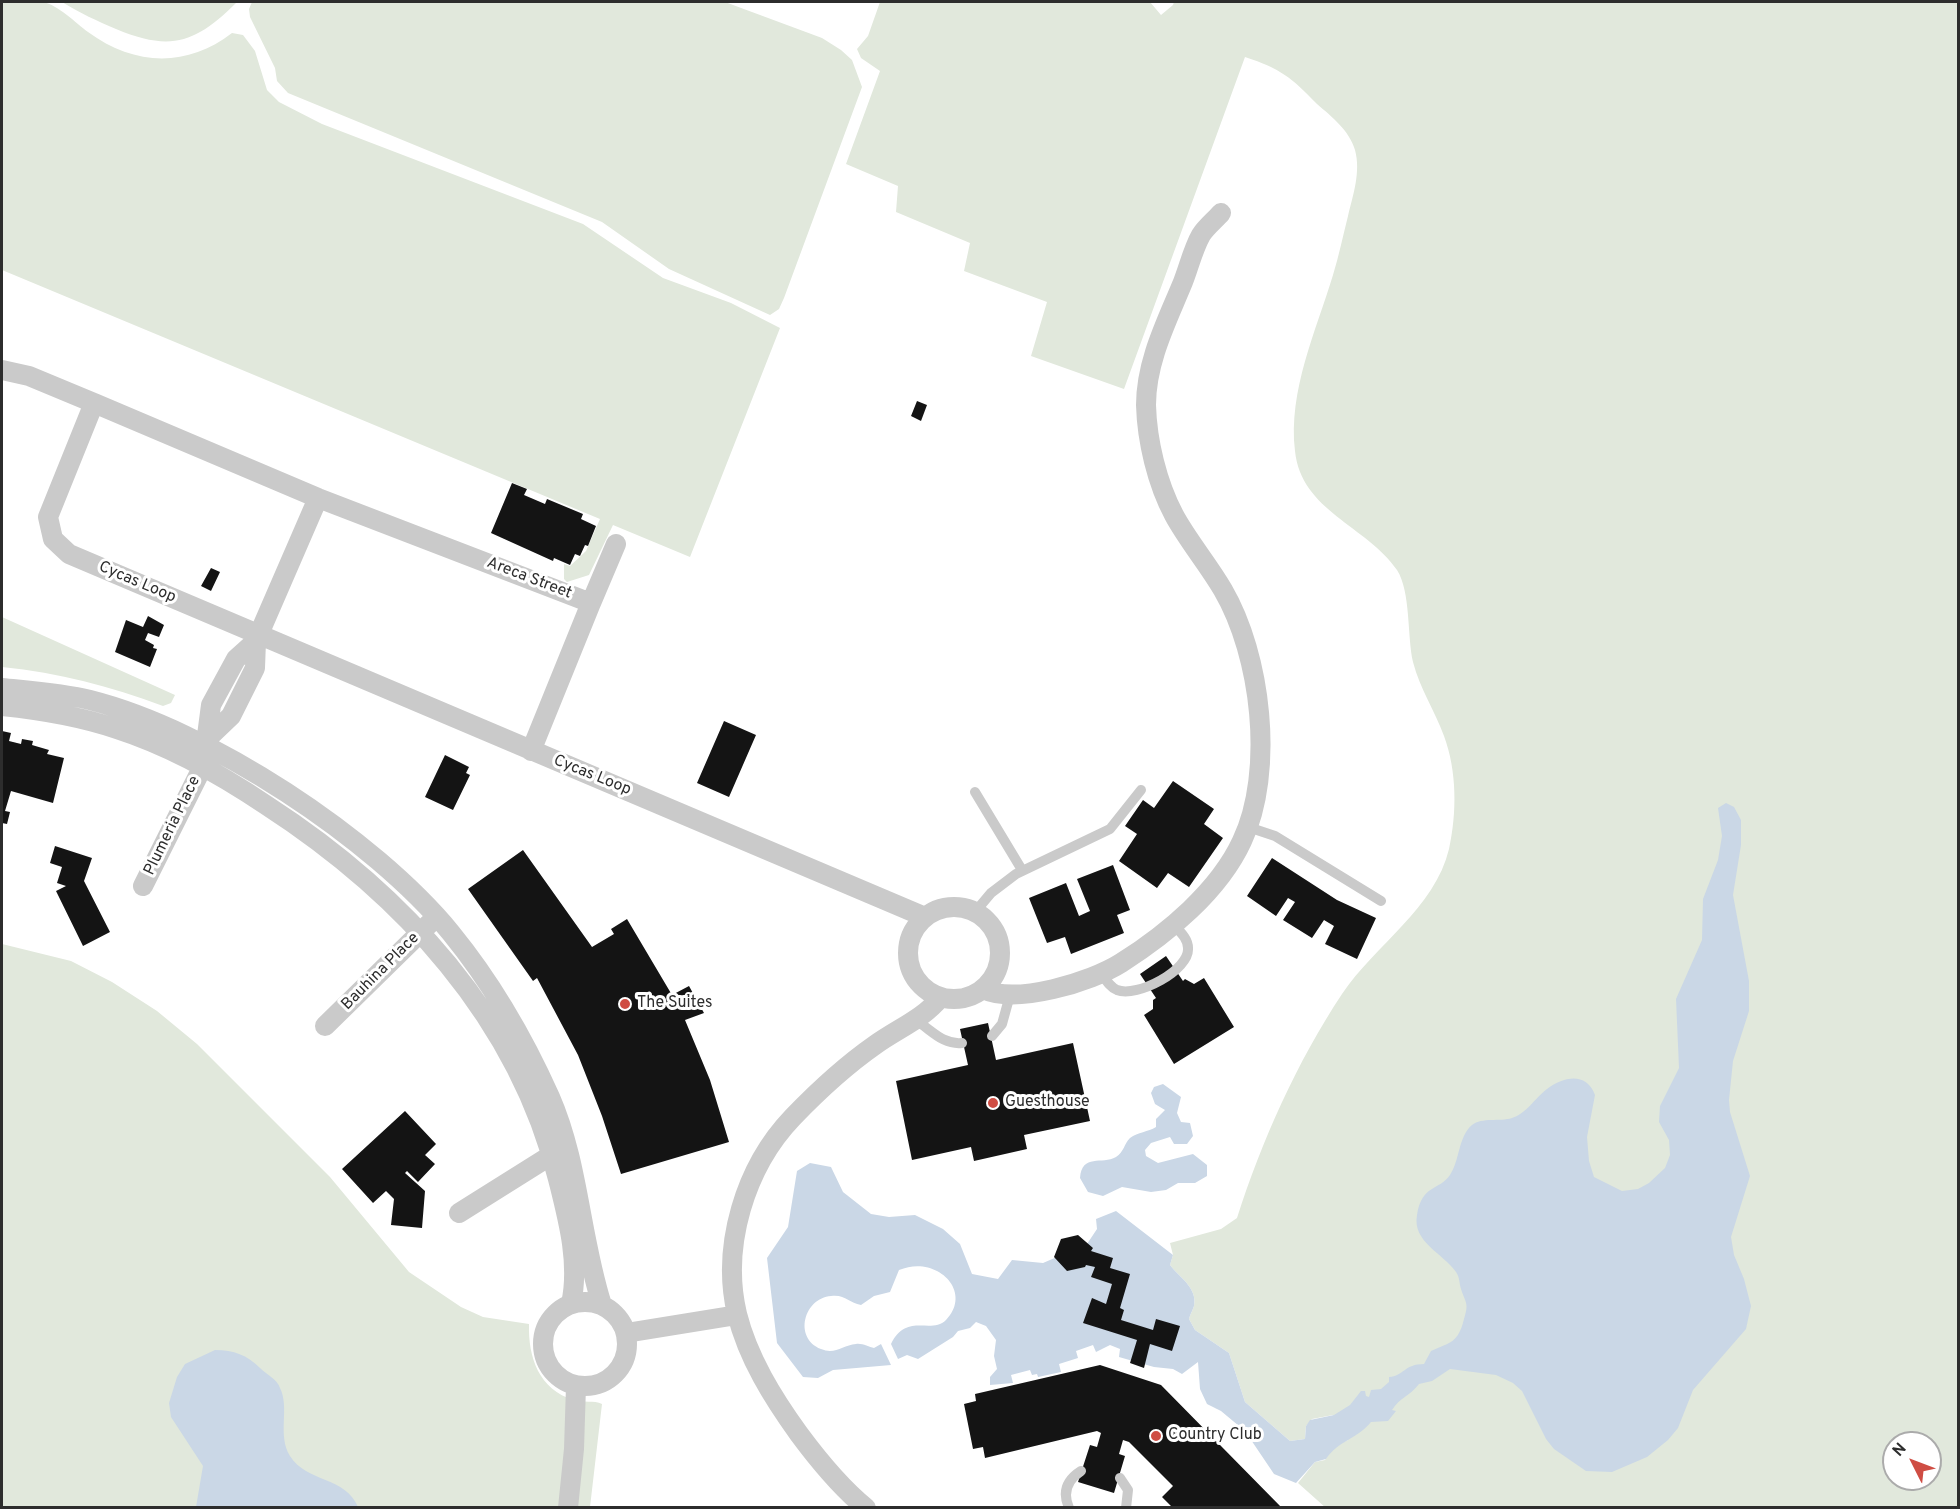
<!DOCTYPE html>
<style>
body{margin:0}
#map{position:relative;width:1960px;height:1509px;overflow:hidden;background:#fff;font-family:Overpass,sans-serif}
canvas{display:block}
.frame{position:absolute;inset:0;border:3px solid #2d2d2d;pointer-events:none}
.north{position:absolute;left:1882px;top:1431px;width:60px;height:60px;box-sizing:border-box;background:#fff;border:2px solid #ababab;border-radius:50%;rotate:312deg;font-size:16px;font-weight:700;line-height:24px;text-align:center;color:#2d2d2d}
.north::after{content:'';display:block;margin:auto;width:21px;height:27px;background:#cf4d43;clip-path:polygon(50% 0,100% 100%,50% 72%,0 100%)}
</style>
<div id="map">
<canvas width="1960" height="1509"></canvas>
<div class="frame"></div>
<div class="north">N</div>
</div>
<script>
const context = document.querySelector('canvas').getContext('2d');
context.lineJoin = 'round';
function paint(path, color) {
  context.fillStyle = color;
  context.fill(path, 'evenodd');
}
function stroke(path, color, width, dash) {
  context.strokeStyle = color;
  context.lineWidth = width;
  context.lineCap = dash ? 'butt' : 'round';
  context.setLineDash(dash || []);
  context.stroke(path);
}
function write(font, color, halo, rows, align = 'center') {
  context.font = font + ' Overpass,sans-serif';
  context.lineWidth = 6;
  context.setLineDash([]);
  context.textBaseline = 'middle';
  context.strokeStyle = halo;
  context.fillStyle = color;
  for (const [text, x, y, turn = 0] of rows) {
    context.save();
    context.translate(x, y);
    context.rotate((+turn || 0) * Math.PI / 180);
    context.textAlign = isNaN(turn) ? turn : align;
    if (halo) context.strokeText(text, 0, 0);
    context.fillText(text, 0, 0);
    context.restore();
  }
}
const green = new Path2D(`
 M 2,2 C 14,1 30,0 43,2 C 58,5 76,23 88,32 C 134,66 187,68 232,33 L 243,35 L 255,51 L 267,90 L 279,102 L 322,124 L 583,224 L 663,278 L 731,303 L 780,328 L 690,557 L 613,525 L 589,575 L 567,582 L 564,579 L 564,564 L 570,566 L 586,551 L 600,519 L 2,270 Z
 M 62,2 L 237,2 C 196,43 171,52 116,29 C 97,21 80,13 62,2 Z
 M 252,2 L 725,2 L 822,38 L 841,50 L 852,60 L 862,87 L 784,298 L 779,309 L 770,315 L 669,269 L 602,222 L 288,93 L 277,81 L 275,68 L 250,17 L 249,9 Z
 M 880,2 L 1150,2 L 1161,15 L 1173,5 L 1174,2 L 1958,2 L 1958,1507 L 1326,1508 L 1298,1483 L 1315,1462 L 1325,1460 L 1333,1447 L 1348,1440 L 1333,1415 L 1312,1419 L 1306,1426 L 1305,1439 L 1290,1441 L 1245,1402 L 1229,1353 L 1195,1330 L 1189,1319 C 1190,1314 1193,1310 1194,1306 C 1198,1288 1179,1277 1170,1265 L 1173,1255 L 1170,1243 L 1221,1229 L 1237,1218 C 1262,1140 1297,1062 1342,994 C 1375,945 1435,908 1449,849 C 1457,813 1457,771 1444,736 C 1435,711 1420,689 1413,662 C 1407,636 1411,592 1397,570 C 1367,526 1301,511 1295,451 C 1288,391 1316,331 1333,275 C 1339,255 1343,236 1348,216 C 1353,195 1361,172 1355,150 C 1349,130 1332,117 1317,104 C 1291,77 1281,69 1245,57 L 1124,389 L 1031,356 L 1047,302 L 964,271 L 970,243 L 896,212 L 898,186 L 846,164 L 880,71 L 861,58 L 857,49 L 868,36 ZM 1894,1443 L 1930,1443 L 1930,1479 L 1894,1479 Z
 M 2,617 L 175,695 L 171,703 L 163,706 C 109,686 60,673 2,667 Z
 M 2,944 L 71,961 L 112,982 L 157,1011 L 197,1044 L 330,1177 L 409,1272 L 461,1307 L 483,1317 L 529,1324 C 528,1357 539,1390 574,1400 C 583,1403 594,1400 602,1404 L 590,1507 L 2,1508 Z`);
const water = new Path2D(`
 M 1726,803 L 1734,807 L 1741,820 L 1741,845 L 1733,895 L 1749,981 L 1749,1011 L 1733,1061 L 1729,1100 L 1730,1112 L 1750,1176 L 1731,1237 L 1734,1255 L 1744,1279 L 1751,1306 L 1746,1329 L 1693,1390 L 1678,1428 L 1668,1440 L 1647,1457 L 1612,1472 L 1586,1471 L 1554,1449 L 1546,1439 L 1522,1391 L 1513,1383 L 1496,1375 L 1450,1369 L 1432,1381 L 1419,1384 C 1409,1397 1400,1397 1392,1410 L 1396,1411 L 1388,1421 L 1371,1422 C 1357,1439 1338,1441 1326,1459 L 1315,1462 L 1296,1483 L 1274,1474 L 1245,1431 L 1221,1411 L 1207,1404 L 1200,1389 L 1198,1362 L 1182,1374 L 1173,1369 L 1154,1367 L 1119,1357 L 1120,1349 L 1110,1345 L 1096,1352 L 1093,1345 L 1076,1351 L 1078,1358 L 1059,1364 L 1061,1372 L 1038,1377 L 1037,1374 L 1032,1375 L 1030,1370 L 1011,1375 L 1013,1383 L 990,1385 L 990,1377 L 997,1369 L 994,1356 L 996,1340 L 986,1326 L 976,1322 L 970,1328 L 958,1331 L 953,1337 L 918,1359 L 907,1355 L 898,1359 L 891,1344 C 907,1312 931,1335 946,1320 C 974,1291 936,1254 899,1270 L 890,1292 L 874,1296 L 861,1305 C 849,1303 845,1294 831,1296 C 804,1298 793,1338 821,1349 C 835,1355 843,1345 856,1344 C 862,1343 869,1347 874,1348 L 881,1344 L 891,1365 L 833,1370 L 818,1378 L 803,1377 L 777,1343 L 767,1258 L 788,1227 L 797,1171 L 810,1163 L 831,1167 L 843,1192 L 871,1214 L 889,1217 L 915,1215 L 943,1229 L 960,1244 L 972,1274 L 998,1279 L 1012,1260 L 1043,1263 L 1087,1244 L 1097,1229 L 1096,1219 L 1116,1211 L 1173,1255 L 1170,1265 C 1179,1277 1198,1288 1194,1306 C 1193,1310 1190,1314 1189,1319 L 1195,1330 L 1229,1353 L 1245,1402 L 1290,1441 L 1305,1439 L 1306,1426 L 1310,1420 L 1334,1415 L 1350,1405 L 1361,1391 L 1365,1391 L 1366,1396 L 1369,1397 L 1371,1390 L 1381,1389 L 1389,1382 L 1389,1377 C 1404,1376 1404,1364 1424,1364 L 1431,1351 C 1451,1342 1458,1343 1464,1319 C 1469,1303 1466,1304 1461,1289 C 1459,1283 1460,1278 1456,1272 C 1443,1253 1412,1242 1417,1215 C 1422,1184 1439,1191 1450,1175 C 1460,1160 1458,1137 1472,1125 C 1482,1117 1500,1122 1512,1118 C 1526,1114 1535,1098 1547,1089 C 1563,1077 1586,1071 1595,1095 L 1587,1137 L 1589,1161 L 1594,1177 L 1622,1191 L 1638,1189 L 1649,1183 L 1665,1168 L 1670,1155 L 1669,1140 L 1659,1122 L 1660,1106 L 1679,1068 L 1676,999 L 1702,940 L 1703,899 L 1718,860 L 1722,836 L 1718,808 Z
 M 1163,1084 L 1181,1097 L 1177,1113 L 1181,1122 L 1190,1123 L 1193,1136 L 1187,1144 L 1174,1144 L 1170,1137 L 1151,1143 L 1145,1150 L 1146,1156 L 1158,1163 L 1193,1154 L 1207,1165 L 1207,1176 L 1195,1183 L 1178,1183 L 1166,1190 L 1151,1192 L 1122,1187 L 1103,1196 L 1088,1192 L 1080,1178 C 1082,1153 1102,1165 1116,1157 C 1124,1152 1124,1144 1130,1138 C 1138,1132 1148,1132 1156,1127 L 1156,1119 L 1165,1110 L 1155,1104 L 1151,1093 L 1154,1087 Z
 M 215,1350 C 234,1350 247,1355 260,1368 C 267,1375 277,1379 280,1388 C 290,1408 277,1435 290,1456 C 307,1483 345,1476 358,1507 L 196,1507 L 203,1466 L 171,1417 L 169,1403 L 177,1377 L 185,1364 Z`);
const building = new Path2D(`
 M 917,401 L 927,405 L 921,421 L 911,416 Z
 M 512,483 L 527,489 L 524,495 L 545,504 L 547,499 L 583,514 L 581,519 L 596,526 L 588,546 L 585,545 L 580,556 L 575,554 L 570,565 L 554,558 L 553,561 L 491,533 Z
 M 211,568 L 220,572 L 211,591 L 201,586 Z
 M 148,616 L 164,625 L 159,637 L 148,633 L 145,640 L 154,645 L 153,648 L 157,649 L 150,667 L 115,652 L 126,620 L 143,627 Z
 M 724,721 L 756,735 L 729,797 L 697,783 Z
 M 2,731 L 11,733 L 9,741 L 21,744 L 22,739 L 33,741 L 32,745 L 49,750 L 47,754 L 64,758 L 53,803 L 11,791 L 5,811 L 10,812 L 7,824 L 2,823 Z
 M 445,755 L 469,767 L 466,773 L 470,775 L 453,810 L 425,797 Z
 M 1173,781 L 1214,809 L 1204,824 L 1223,838 L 1189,887 L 1168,873 L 1157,888 L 1119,861 L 1137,834 L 1125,826 L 1143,800 L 1154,808 Z
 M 55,846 L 92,858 L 84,881 L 110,932 L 83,946 L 56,891 L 66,886 L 57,883 L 62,867 L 50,863 Z
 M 523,850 L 592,947 L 614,934 L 611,929 L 627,919 L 672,995 L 689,986 L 704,1013 L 685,1020 L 710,1080 L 729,1142 L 621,1174 L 602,1116 L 578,1055 L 537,978 L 533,981 L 468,889 Z
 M 1272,858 L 1337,900 L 1376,918 L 1357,959 L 1325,944 L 1334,926 L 1324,920 L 1312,938 L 1283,920 L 1295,902 L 1288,898 L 1276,916 L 1247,896 Z
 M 1113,865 L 1130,910 L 1117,915 L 1124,933 L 1071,954 L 1065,937 L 1047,943 L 1029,898 L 1066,883 L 1079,916 L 1090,911 L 1077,879 Z
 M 1166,956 L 1183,981 L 1185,979 L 1194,984 L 1204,978 L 1234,1027 L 1174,1064 L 1144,1015 L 1153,1009 L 1153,1000 L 1156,998 L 1140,974 Z
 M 988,1023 L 996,1060 L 1073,1043 L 1090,1121 L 1024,1135 L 1027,1149 L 974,1161 L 971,1147 L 912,1160 L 896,1081 L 968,1065 L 960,1029 Z
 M 405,1111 L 436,1144 L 425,1155 L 435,1164 L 418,1182 L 407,1171 L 405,1173 L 425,1191 L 422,1228 L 391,1225 L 394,1199 L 386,1191 L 373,1203 L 342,1169 Z
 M 1078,1235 L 1093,1248 L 1091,1251 L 1113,1258 L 1110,1268 L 1130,1274 L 1120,1308 L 1124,1310 L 1121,1320 L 1153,1330 L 1156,1319 L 1180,1326 L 1172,1351 L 1150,1344 L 1144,1368 L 1130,1363 L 1137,1340 L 1083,1323 L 1092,1298 L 1106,1304 L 1112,1284 L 1091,1277 L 1095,1267 L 1086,1265 L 1085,1267 L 1067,1271 L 1054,1257 L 1061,1239 Z
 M 1100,1365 L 1161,1385 L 1282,1508 L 1173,1508 L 1162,1497 L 1173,1486 L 1129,1442 L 1123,1440 L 1119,1454 L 1125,1456 L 1114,1493 L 1078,1482 L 1090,1445 L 1097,1447 L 1101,1433 L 1097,1431 L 985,1458 L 983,1447 L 973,1449 L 964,1404 L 976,1401 L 975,1394 Z`);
const service = new Path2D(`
 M 975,792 L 1022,870
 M 1248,827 L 1275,836 L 1381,901
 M 975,912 L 991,893 L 1016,874 L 1110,829 L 1141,790
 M 1101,973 C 1106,980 1110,987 1117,990 C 1137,998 1190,970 1188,948 C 1188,938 1179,931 1173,924
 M 915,1020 C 931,1029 942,1045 962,1043
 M 992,1036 L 1002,1024 L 1010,995
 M 1120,1478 L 1128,1490 L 1126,1508
 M 1069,1508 C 1062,1492 1067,1480 1081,1471`);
const minor = new Path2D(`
 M 2,370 L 29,376 L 94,403
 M 318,498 L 94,403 L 48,517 L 53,539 L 69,554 L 925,917
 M 591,603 L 616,544
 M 2,688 C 31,691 61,693 90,700 C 209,730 373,838 451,933 C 491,982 524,1039 550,1097 C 579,1163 580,1237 602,1305
 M 2,706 C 41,710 79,716 117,729 C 170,746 220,774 266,805 C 402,893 518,1018 558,1179 C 568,1219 580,1263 571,1304
 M 208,738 L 231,716 L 255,668 L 256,641
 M 143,886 L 203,766 L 211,705 L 236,659 L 256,641 L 318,498 L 591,603 L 531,751
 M908 953a46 46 0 1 1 92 0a46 46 0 1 1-92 0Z
 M 983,989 C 1016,1005 1091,982 1121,963 C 1167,934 1219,891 1242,841 C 1275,771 1261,655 1223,590 C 1208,564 1188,541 1174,515 C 1157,483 1147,441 1146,405 C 1146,361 1167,321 1183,282 C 1189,267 1193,249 1201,235 C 1206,227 1215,220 1221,213
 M 325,1026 L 430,923
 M 459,1213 L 561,1149
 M543 1344a42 42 0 1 1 84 0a42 42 0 1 1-84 0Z
 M 626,1333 L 737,1315
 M 568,1508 L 574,1449 L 576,1386
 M 866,1508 C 840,1487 819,1461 799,1434 C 773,1398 748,1358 737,1314 C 721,1246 745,1167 793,1117 C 818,1091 845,1066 875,1045 C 897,1029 923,1019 940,998`);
const markers = [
 [625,1004,6,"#cf4d43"],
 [993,1103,6,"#cf4d43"],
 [1156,1436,6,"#cf4d43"]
];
const streetNames = [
 ["Areca Street",529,579,21],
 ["Cycas Loop",137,583,23],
 ["Cycas Loop",592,776,22],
 ["Plumeria Place",173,826,-64],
 ["Bauhina Place",381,972,-45]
];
const poiNames = [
 ["The Suites",637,1004],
 ["Guesthouse",1005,1103],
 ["Country Club",1168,1436]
];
paint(green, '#e1e8dc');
paint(water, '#cad7e6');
paint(building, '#141414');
stroke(service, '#cacaca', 10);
stroke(minor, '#cacaca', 20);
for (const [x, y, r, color] of markers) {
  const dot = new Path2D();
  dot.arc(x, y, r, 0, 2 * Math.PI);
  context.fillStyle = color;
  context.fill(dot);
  stroke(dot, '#fff', 2);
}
write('16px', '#2d2d2d', '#fff', streetNames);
write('16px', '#2d2d2d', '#fff', poiNames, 'left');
</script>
